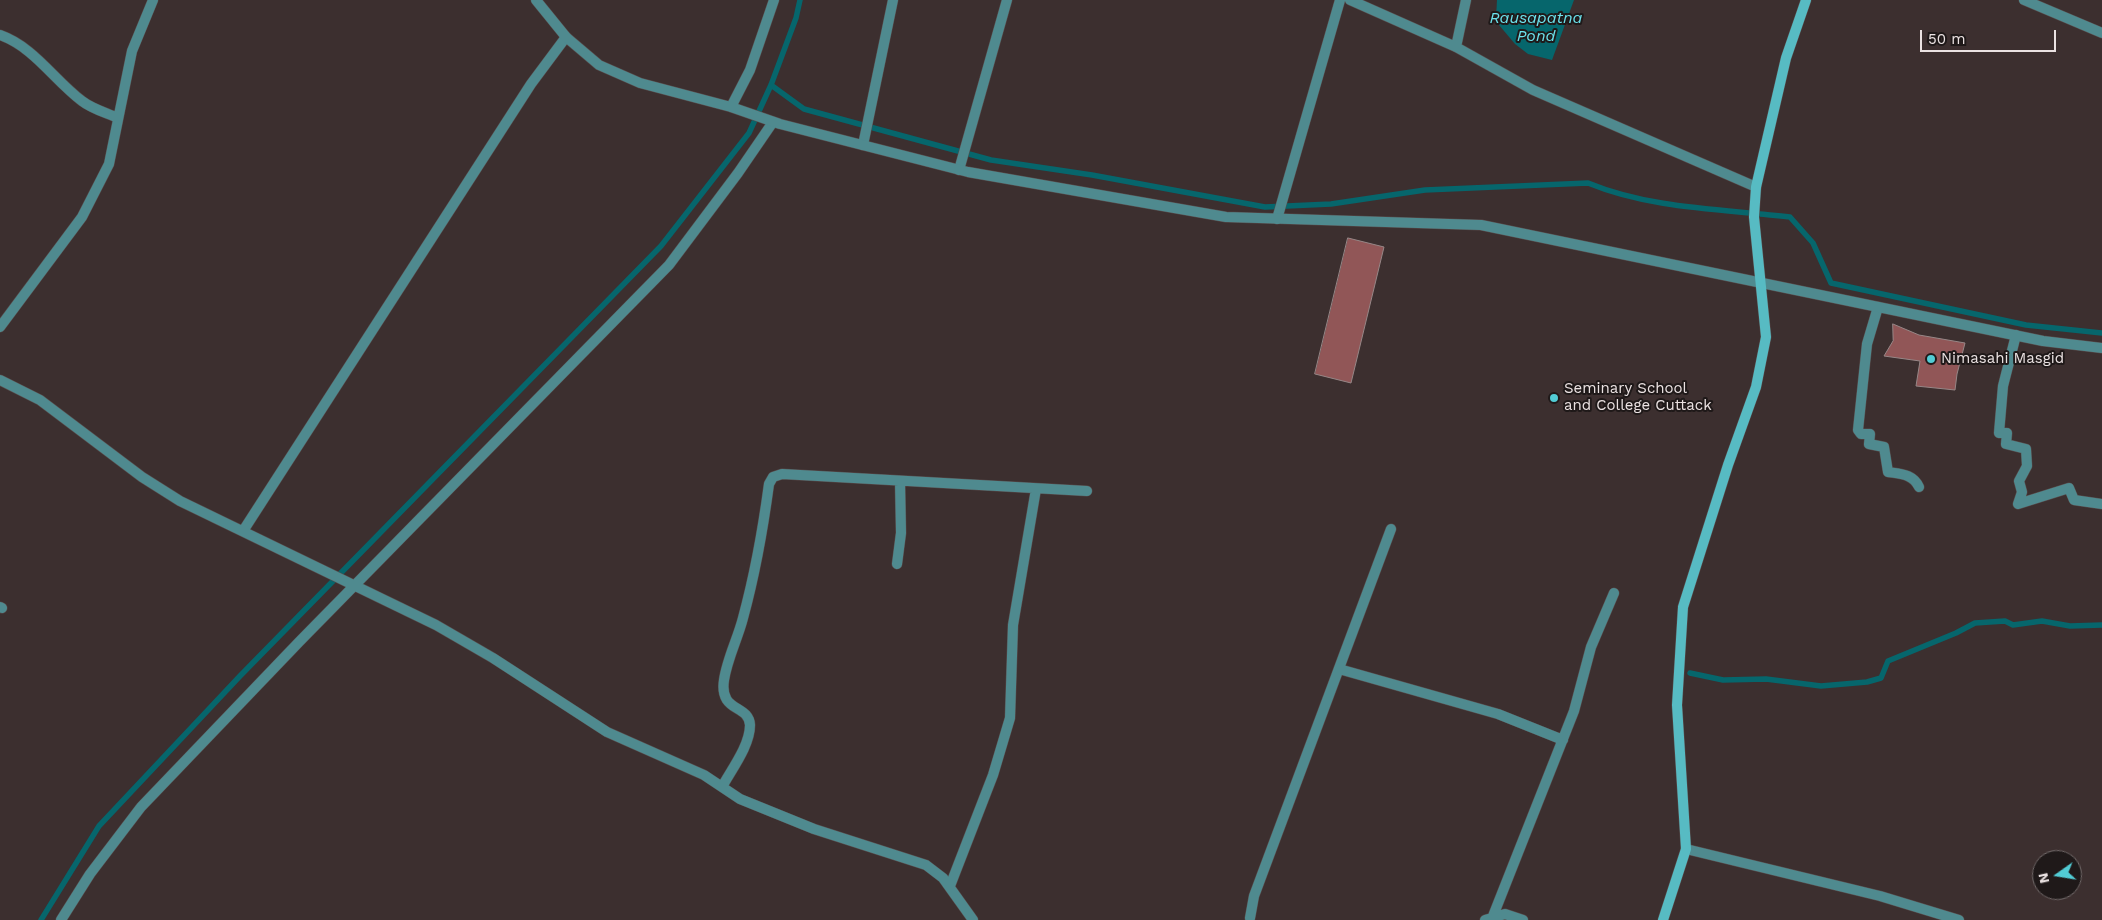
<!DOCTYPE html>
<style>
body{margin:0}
#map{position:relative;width:2102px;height:920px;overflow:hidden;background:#3c2f2f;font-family:"Work Sans",sans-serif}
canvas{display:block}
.north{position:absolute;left:2032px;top:850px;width:50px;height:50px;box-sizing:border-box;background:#1f1919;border:1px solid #716969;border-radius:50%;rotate:257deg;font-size:14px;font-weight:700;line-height:20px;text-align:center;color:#ebe2e2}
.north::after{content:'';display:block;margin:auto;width:18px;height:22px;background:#52ccd5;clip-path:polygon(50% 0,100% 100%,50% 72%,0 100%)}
.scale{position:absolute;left:1920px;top:30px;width:136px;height:22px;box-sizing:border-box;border:2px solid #ebe2e2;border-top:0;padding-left:6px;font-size:15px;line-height:18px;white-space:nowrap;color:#ebe2e2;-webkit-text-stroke:4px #1f1919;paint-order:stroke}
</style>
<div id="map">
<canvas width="2102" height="920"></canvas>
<div class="north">N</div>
<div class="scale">50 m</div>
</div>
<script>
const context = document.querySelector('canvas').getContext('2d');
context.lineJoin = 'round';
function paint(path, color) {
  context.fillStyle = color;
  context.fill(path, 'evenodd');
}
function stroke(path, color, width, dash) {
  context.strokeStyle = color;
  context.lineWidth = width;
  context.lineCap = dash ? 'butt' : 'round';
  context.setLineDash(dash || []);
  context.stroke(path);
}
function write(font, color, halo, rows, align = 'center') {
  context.font = font + ' "Work Sans",sans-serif';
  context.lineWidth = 4;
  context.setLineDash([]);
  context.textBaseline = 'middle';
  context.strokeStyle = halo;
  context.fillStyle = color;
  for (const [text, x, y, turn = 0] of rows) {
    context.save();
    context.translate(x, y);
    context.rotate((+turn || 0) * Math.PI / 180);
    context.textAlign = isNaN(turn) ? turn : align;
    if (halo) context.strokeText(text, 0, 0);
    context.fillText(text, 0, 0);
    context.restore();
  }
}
const water = new Path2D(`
 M 1497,0 L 1574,0 L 1552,60 L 1528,54 L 1515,44 L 1499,25 L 1496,18 Z`);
const stream = new Path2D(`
 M 771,85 L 804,109 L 991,160 L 1092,175 L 1265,207 L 1331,204 L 1425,190 L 1588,183 C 1651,209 1722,209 1790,217 L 1813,243 L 1831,283 L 2026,325 L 2102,333
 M 1690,673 L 1723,680 L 1766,679 L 1821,686 L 1867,682 L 1881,678 L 1888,661 L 1956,633 L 1975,623 L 2005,621 L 2013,625 L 2042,621 L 2070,626 L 2102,625
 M 41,920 L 99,826 L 240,676 L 661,246 L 749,133 L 771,85 L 796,18 L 800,0`);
const building = new Path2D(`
 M 1348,238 L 1384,247 L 1351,383 L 1315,374 Z
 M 1893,324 L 1919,335 L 1965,343 L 1957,374 L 1955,390 L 1916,386 L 1920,361 L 1884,356 L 1893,341 Z`);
const minor = new Path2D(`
 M 1350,0 L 1456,47 L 1533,90 L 1756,187
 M 2024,0 L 2102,33
 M 0,35 C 34,47 54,80 82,101 C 92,109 107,113 118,118
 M 1456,47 L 1466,0
 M 863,145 L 893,0
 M 959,170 L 1007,0
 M 1277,219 L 1340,0
 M 1878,307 L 1867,344 L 1858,430 L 1861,434 L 1870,434 L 1869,444 L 1884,447 L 1888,472 C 1901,474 1913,474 1919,487
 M 0,327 L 82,217 L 109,164 L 132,51 L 153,0
 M 2016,335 L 2003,386 L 1999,433 L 2007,433 L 2006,444 L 2026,449 L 2027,466 L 2019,481 L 2022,492 L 2018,504 L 2069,488 L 2074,500 L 2102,504
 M 0,380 L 40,400 L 142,477 L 180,501 L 436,625 L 493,658 L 607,732 L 704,775 L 740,799 L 814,829 L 926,865 L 943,878 L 973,920
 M 243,531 L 531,84 L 566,37
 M 897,564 L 901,533 L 900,481
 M 0,607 L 2,608
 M 1339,669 L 1498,714 L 1563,740
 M 722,787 C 731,770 750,746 750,725 C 749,704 719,713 724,680 C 727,659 738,638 743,618 C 755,574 763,529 769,484 L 773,477 L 782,474 L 1087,491
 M 1686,849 L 1880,896 L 1959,920
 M 950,886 L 993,775 L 1010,718 L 1013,625 L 1036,489
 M 1493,916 L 1574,711 L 1591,647 L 1614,593
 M 1250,918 L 1254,896 L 1391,529
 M 61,920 L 90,874 L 141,807 L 299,642 L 669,265 L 738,173 L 773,122
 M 1485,920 L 1505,914 L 1523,920`);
const tertiary = new Path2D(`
 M 536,0 L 566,37 L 599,65 L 640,83 L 731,107 L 780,124 L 968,172 L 1226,217 L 1481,225 L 2043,341 L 2102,348
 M 731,107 L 750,70 L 774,0`);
const secondary = new Path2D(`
 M 1663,920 L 1686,849 L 1677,705 L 1683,607 L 1728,465 L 1756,387 L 1766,337 L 1754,217 L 1756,187 L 1786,58 L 1806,0`);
const markers = [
 [1931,359,5,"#52ccd5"],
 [1554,398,5,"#52ccd5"]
];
const poiNames = [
 ["Nimasahi Masgid",1941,359],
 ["Seminary School",1564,389],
 ["and College Cuttack",1564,406]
];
const waterNames = [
 ["Rausapatna",1536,18],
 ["Pond",1536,36]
];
paint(water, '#06666c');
stroke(stream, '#06666c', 5.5);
paint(building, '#915657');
stroke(building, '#978787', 1);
stroke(minor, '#584c4c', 11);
stroke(tertiary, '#584c4c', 11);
stroke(secondary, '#584c4c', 11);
stroke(minor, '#4f8a8f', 10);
stroke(tertiary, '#4f8a8f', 10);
stroke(secondary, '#57bbc3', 10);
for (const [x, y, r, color] of markers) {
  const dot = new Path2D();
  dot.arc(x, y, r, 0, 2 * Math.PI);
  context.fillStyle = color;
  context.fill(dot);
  stroke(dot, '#1f1919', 2);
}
write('15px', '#ebe2e2', '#1f1919', poiNames, 'left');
write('italic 16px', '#6ce3ed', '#1f1919', waterNames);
</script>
